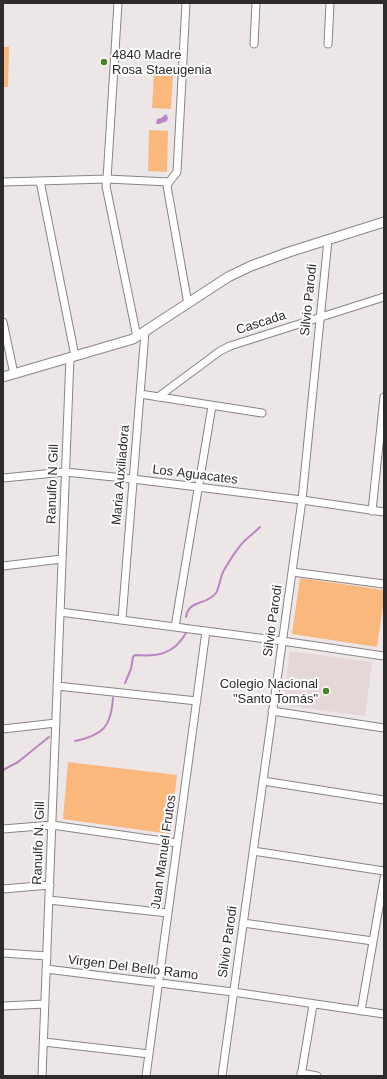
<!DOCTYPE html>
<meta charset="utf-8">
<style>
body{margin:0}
#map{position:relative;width:387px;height:1079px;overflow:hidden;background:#ede6e7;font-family:Helvetica,sans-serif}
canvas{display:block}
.frame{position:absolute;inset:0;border:4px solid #2e2b2b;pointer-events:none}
</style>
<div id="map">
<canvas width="387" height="1079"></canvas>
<div class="frame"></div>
</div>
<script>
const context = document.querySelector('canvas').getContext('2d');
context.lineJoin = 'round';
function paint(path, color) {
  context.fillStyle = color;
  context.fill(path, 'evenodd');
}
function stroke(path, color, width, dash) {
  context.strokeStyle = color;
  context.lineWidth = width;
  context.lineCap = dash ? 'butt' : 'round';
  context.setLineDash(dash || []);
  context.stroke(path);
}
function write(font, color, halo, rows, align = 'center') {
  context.font = font + ' Helvetica,sans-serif';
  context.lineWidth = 4;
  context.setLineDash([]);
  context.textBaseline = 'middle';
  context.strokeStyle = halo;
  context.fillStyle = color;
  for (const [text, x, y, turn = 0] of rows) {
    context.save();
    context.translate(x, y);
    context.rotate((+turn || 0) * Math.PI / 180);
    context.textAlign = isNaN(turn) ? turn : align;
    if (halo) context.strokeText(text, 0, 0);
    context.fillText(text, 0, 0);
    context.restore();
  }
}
const built = new Path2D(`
 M 290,651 L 372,662 L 365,716 L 283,705 Z`);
const green = new Path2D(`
 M 3,47 L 9,47 L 8,87 L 3,87 Z
 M 154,72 L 173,73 L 171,109 L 152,108 Z
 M 149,130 L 168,131 L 167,172 L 148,171 Z
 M 300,578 L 384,590 L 384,599 L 377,647 L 292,634 Z
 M 68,762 L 177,775 L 170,834 L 63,819 Z`);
const water = new Path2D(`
 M 166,114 L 168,118 L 167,121 L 159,124 L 156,124 L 157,119 L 161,118 Z`);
const stream = new Path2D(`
 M 186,617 C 189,599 206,606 216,593 C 219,589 220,577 224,570 C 229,562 234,553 240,546 C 245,539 253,534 260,527
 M 125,683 L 131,669 L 133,657 L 135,655 C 158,657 174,654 186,633
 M 75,741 C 103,735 111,727 113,698
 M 3,770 L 18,762 L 49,737`);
const minor = new Path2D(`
 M 118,3 L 107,179 L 106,186 L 137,337
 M 186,3 L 177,172 L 169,182 L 167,186 L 188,304
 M 254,44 L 256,3
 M 328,44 L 330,3
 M 40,181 L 75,356
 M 3,182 L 107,179 L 169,182
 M 3,322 L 14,374
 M 140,394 L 262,413
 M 158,397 L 220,351 L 230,346 L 384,297
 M 3,478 L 65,472 L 133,479 L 302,500 L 384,512
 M 372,511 L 384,397
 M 3,566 L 62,559
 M 292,572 L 384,584
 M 60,612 L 282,641 L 384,656
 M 122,619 L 145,332
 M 175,627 L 212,406
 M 57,686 L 197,701
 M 272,711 L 384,728
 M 3,729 L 56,723
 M 263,781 L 384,800
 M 3,829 L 52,825 L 177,843
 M 253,851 L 384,871
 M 3,889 L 50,885
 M 49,900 L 168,913
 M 243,923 L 373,941
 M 3,953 L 47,956
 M 46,969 L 233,992 L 384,1014
 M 3,1006 L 45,1004
 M 361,1011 L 384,878
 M 44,1042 L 149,1054
 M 301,1073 L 317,1076
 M 42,1076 L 70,357
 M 146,1076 L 206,631
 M 222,1076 L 302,500 L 328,240
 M 301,1076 L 313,1005`);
const tertiary = new Path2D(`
 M 3,377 L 133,339 L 228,277 L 251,266 L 289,252 L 384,222`);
const markers = [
 [104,62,4,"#468424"],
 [326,691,4,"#468424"]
];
const poiNames = [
 ["4840 Madre",112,55],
 ["Rosa Staeugenia",112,70],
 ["Colegio Nacional",318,684,"right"],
 ["\"Santo Tomás\"",318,699,"right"]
];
const streetNames = [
 ["Silvio Parodi",309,300,-84],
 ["Cascada",261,323,-18],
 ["Maria Auxiliadora",121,475,-85],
 ["Los Aguacates",195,475,7],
 ["Ranulfo N Gill",53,484,-88],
 ["Silvio Parodi",273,621,-82],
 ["Ranulfo N. Gill",39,843,-88],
 ["Juan Manuel Frutos",164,852,-82],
 ["Silvio Parodi",228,942,-82],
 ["Virgen Del Bello Ramo",133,968,7]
];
paint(built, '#e5d6d7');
paint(green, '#fab87d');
paint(water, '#bc84c2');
stroke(stream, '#bc84c2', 2);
stroke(minor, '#8a8484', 9);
stroke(tertiary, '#8a8484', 11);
stroke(minor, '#fff', 7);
stroke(tertiary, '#fff', 9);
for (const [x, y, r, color] of markers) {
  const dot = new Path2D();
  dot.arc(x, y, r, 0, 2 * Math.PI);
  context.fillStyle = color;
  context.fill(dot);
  stroke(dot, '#fff', 1.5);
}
write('13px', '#2e2b2b', '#fff', poiNames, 'left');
write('13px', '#2e2b2b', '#fff', streetNames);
</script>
